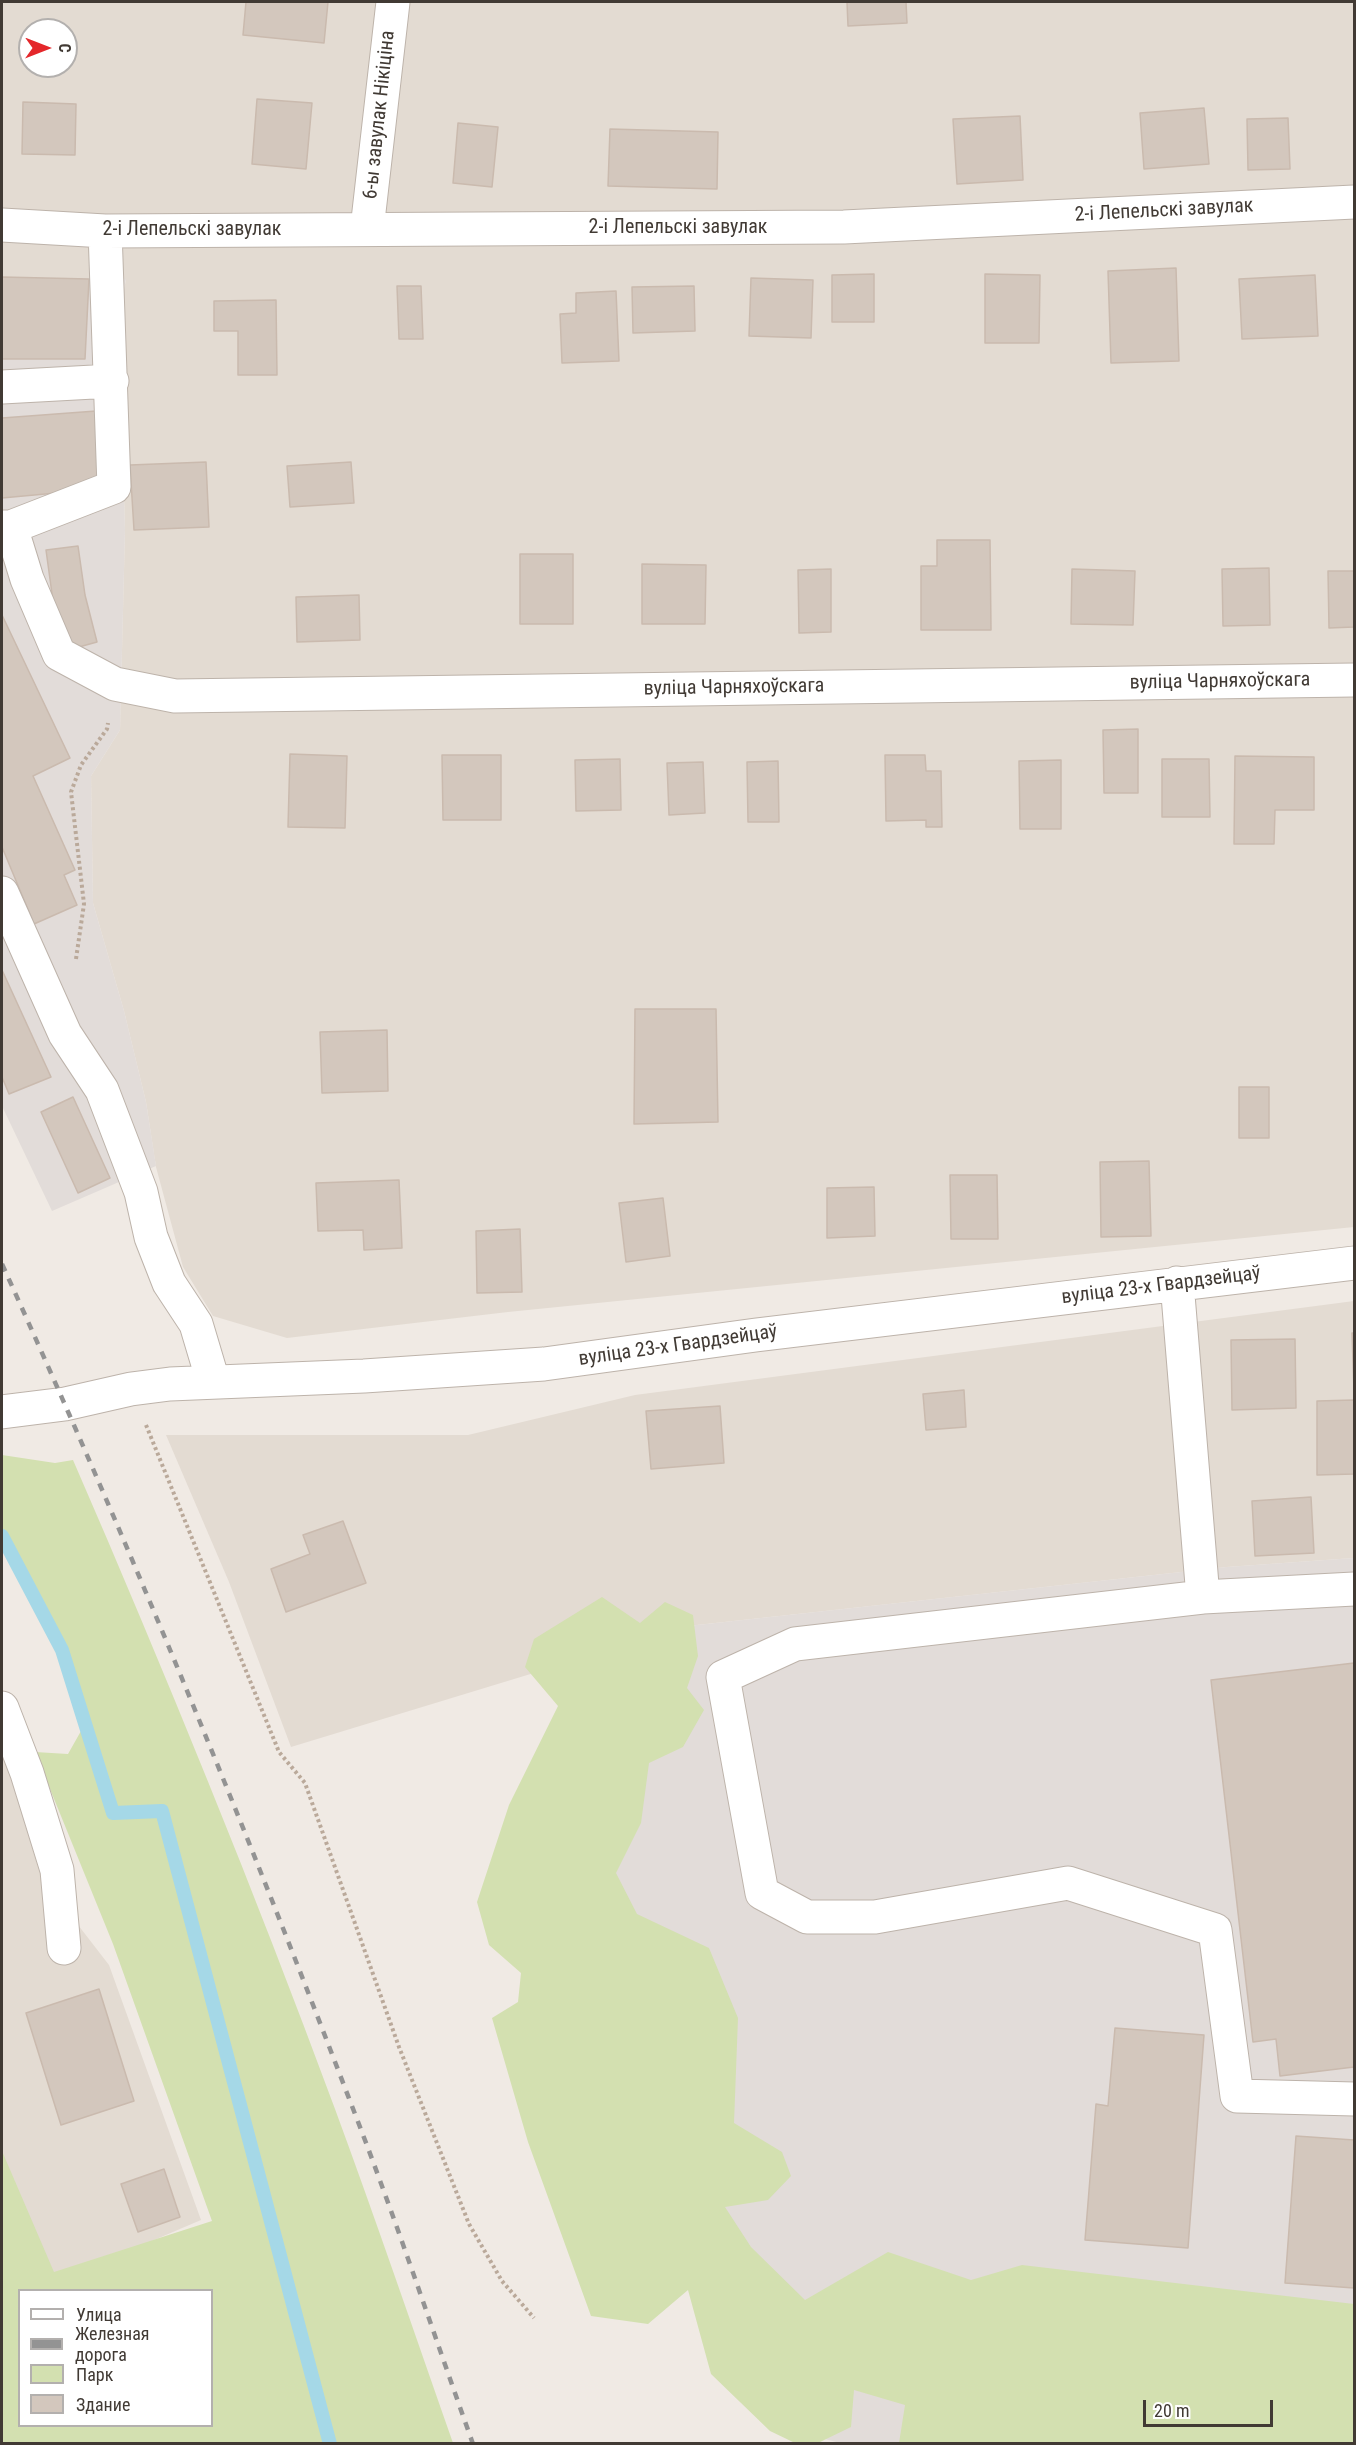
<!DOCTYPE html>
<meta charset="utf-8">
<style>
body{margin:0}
#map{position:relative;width:1356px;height:2445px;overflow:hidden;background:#f0eae4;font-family:"Roboto Condensed",sans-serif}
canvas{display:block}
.frame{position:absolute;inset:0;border:3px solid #413a34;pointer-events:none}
.legend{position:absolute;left:18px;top:2289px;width:195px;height:138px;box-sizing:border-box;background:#fff;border:2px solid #b3b0ae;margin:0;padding:8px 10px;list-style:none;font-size:18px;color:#413a34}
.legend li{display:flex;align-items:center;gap:12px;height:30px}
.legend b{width:30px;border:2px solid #b3b0ae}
.north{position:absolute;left:18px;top:18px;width:60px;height:60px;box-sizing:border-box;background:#fff;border:2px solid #b3b0ae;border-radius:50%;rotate:90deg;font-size:16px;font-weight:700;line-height:24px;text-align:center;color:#413a34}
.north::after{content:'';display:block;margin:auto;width:21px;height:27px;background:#e4272b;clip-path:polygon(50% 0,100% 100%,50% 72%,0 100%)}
.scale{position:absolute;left:1143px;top:2400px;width:130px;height:27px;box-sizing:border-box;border:3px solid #413a34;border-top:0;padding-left:8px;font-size:18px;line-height:21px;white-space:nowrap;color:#413a34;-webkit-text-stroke:4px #fff;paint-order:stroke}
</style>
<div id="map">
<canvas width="1356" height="2445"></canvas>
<div class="frame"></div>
<ul class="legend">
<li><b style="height:8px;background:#fff"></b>Улица</li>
<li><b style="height:8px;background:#939393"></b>Железная дорога</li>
<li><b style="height:16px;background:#d3e0b0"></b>Парк</li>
<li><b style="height:16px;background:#d3c7bd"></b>Здание</li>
</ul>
<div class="north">С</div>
<div class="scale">20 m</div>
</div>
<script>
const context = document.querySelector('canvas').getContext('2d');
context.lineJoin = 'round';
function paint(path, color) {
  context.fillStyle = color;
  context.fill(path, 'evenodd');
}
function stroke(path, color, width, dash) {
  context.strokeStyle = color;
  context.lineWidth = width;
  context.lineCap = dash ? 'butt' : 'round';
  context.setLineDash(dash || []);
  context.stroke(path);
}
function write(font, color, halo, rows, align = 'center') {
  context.font = font + ' "Roboto Condensed",sans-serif';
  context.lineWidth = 4.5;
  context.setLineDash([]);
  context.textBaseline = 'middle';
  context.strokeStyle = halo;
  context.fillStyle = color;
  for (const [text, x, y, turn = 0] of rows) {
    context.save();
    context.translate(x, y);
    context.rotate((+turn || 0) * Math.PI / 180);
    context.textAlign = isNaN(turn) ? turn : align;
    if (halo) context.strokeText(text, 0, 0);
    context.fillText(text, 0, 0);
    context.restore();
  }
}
const residential = new Path2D(`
 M 2,2 L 1354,2 L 1354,1227 L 508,1312 L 287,1338 L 213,1316 L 183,1267 L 156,1167 L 146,1102 L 124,1011 L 93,903 L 91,776 L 120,730 L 125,530 L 119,311 L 126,280 L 2,277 ZM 30,30 L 66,30 L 66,66 L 30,66 Z
 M 1354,1301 L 1354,1558 L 1227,1567 L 688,1626 L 291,1747 L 229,1582 L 166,1435 L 468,1435 L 635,1395 Z
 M 2,1753 L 11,1777 L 41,1877 L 109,1965 L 201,2220 L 37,2290 L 20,2290 L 2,2276 Z`);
const industrial = new Path2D(`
 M 2,277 L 126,279 L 119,311 L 125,530 L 120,730 L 91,776 L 93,903 L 124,1011 L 146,1102 L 156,1166 L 52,1211 L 2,1106 Z
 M 1354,1558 L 1354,2306 L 953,2443 L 840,2443 L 775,2426 L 577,1780 L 688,1626 L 1227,1567 Z`);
const green = new Path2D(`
 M 2,1455 L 55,1463 L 73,1460 C 166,1674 254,1890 335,2109 C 376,2220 414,2332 453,2443 L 2,2443 L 2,2151 L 54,2272 L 212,2221 L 113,1944 L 35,1752 L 68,1754 L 81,1731 L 57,1653 L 2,1549 ZM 20,2290 L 212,2290 L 212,2426 L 20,2426 Z
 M 602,1597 L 640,1623 L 665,1602 L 693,1615 L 698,1656 L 687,1688 L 704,1710 L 683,1747 L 649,1763 L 641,1823 L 616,1873 L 637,1914 L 709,1948 L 738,2018 L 734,2123 L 782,2152 L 791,2176 L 768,2200 L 725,2207 L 751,2247 L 805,2300 L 888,2252 L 971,2280 L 1022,2265 L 1354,2304 L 1354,2443 L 899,2443 L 905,2405 L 854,2390 L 851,2427 L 818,2443 L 795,2443 L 770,2431 L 711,2374 L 688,2290 L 648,2324 L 591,2316 L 528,2142 L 492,2018 L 518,2002 L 521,1973 L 489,1945 L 477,1902 L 509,1805 L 558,1706 L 525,1667 L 534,1639 Z`);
const stream = new Path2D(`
 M 2,1536 L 62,1650 L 113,1813 L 162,1811 L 330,2444`);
const building = new Path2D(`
 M 246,2 L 328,2 L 324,43 L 243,35 Z
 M 847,2 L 906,2 L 907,23 L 848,26 Z
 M 257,99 L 312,103 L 306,169 L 252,164 Z
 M 23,102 L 76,104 L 75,155 L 22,154 Z
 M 1204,108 L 1209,164 L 1144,169 L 1140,113 Z
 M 1020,116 L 1023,180 L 957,184 L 953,119 Z
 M 1288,118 L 1290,169 L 1248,170 L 1247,119 Z
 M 458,123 L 498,127 L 492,187 L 453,183 Z
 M 610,129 L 718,132 L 717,189 L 608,186 Z
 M 1176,268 L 1179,361 L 1111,363 L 1108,271 Z
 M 874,274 L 874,322 L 832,322 L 832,275 Z
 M 985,274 L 1040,275 L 1039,343 L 985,343 Z
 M 1315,275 L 1318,336 L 1242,339 L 1239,279 Z
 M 2,277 L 89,279 L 85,359 L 2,359 Z
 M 751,278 L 813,280 L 811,338 L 749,336 Z
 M 397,286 L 421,286 L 423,339 L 399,339 Z
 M 694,286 L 695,331 L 633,333 L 632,287 Z
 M 616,291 L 619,361 L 562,363 L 560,314 L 576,313 L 576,293 Z
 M 276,300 L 277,375 L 238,375 L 238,331 L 214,331 L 214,301 Z
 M 96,411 L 99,489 L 2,498 L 2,418 Z
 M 206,462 L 209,527 L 134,530 L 130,465 Z
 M 351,462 L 354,503 L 290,507 L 287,466 Z
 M 937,540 L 990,540 L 991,630 L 921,630 L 921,566 L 937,566 Z
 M 78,546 L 85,595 L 97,642 L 68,650 L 53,601 L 46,550 Z
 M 520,554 L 573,554 L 573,624 L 520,624 Z
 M 642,564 L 706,565 L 705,624 L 642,624 Z
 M 1269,568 L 1270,625 L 1223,626 L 1222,569 Z
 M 831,569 L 831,632 L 799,633 L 798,570 Z
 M 1072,569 L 1135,571 L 1133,625 L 1071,624 Z
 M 1328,571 L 1354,571 L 1354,627 L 1329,628 Z
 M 359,595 L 360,640 L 297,642 L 296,597 Z
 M 2,615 L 70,758 L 33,776 L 75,870 L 64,875 L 77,905 L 34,924 L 2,847 Z
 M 1138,729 L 1138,793 L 1104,793 L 1103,730 Z
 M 290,754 L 347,756 L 345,828 L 288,827 Z
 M 442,755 L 501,755 L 501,820 L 443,820 Z
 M 885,755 L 925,755 L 926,771 L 941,771 L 942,827 L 926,827 L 926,820 L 886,821 Z
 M 1235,756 L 1314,757 L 1314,810 L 1275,810 L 1274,844 L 1234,844 Z
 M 620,759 L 621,810 L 576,811 L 575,760 Z
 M 1162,759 L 1209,759 L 1210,817 L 1162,817 Z
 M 1061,760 L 1061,829 L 1020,829 L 1019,761 Z
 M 778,761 L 779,822 L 748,822 L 747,762 Z
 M 703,762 L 705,813 L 669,815 L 667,763 Z
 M 2,970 L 51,1077 L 9,1094 L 2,1077 Z
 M 635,1009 L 716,1009 L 718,1122 L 634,1124 Z
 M 387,1030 L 388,1091 L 322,1093 L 320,1032 Z
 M 1239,1087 L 1269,1087 L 1269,1138 L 1239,1138 Z
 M 73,1097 L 110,1178 L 78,1193 L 41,1112 Z
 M 1149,1161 L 1151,1236 L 1101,1237 L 1100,1162 Z
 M 950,1175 L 997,1175 L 998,1239 L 951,1239 Z
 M 399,1180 L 402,1248 L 364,1250 L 363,1230 L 318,1231 L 316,1183 Z
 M 874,1187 L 875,1236 L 827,1238 L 827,1188 Z
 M 663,1198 L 670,1256 L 626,1262 L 619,1203 Z
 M 520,1229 L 522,1292 L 477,1293 L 476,1231 Z
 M 1352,1333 L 1354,1333 L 1354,1390 Z
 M 1295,1339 L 1296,1408 L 1232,1410 L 1231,1340 Z
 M 964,1390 L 966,1427 L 926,1430 L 923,1394 Z
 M 1354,1400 L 1354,1474 L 1317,1475 L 1317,1401 Z
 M 720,1406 L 724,1463 L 651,1469 L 646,1411 Z
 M 1311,1497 L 1314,1553 L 1255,1556 L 1252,1501 Z
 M 343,1521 L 366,1583 L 286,1612 L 271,1569 L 310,1554 L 303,1535 Z
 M 1354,1663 L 1354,2067 L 1280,2076 L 1276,2039 L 1253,2042 L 1211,1680 Z
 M 99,1989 L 134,2101 L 61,2125 L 26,2013 Z
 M 1115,2028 L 1204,2035 L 1188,2248 L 1085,2240 L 1096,2104 L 1108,2106 Z
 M 1296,2136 L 1354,2140 L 1354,2288 L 1285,2283 Z
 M 164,2169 L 180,2217 L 138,2232 L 121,2184 Z`);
const path = new Path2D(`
 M 76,959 L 84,904 L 71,792 L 81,765 L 107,729 L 108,723
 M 146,1425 L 279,1752 L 305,1783 L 399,2047 L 469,2224 L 502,2281 L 534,2318`);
const minor = new Path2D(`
 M 2,225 L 105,231 L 844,227 L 1354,202
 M 367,229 L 393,2
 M 2,387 L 112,381
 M 2,527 L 11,527 L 114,487 L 105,231
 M 11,527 L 27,579 L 59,654 L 115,684 L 175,696 L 1354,680
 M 2,893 L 65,1034 L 102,1090 L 141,1192 L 151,1237 L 169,1283 L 196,1324 L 213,1381
 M 1177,1283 L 1203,1597
 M 2,1412 L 65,1404 L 131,1389 L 170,1384 L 364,1376 L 544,1364 L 756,1335 L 1354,1263
 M 1354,1589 L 1203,1597 L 795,1644 L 723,1677 L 762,1893 L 807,1917 L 875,1917 L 1068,1883 L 1215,1930 L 1237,2096 L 1354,2099
 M 2,1708 L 27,1773 L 57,1870 L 64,1948`);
const rail = new Path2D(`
 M 2,1264 C 127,1539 242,1818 350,2101 C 394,2214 432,2329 473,2444`);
const streetNames = [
 ["6-ы завулак Нікіціна",380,115,-84],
 ["2-і Лепельскі завулак",1164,211,-3],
 ["2-і Лепельскі завулак",678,228],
 ["2-і Лепельскі завулак",192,230],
 ["вуліца Чарняхоўскага",1220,682,-1],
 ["вуліца Чарняхоўскага",734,688,-1],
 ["вуліца 23-х Гвардзейцаў",1161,1286,-7],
 ["вуліца 23-х Гвардзейцаў",678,1346,-8]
];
paint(residential, '#e3dbd2');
paint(industrial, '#e2dcd9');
paint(green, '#d3e0b0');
stroke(stream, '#a5d8e7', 14);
paint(building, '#d3c7bd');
stroke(building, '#cabaae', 1.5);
stroke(minor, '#bdb3aa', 35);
stroke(path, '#baa99a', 4, [3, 3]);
stroke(minor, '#fff', 33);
stroke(rail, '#939393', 4.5, [8, 8]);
write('20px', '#413a34', '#fff', streetNames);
</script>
